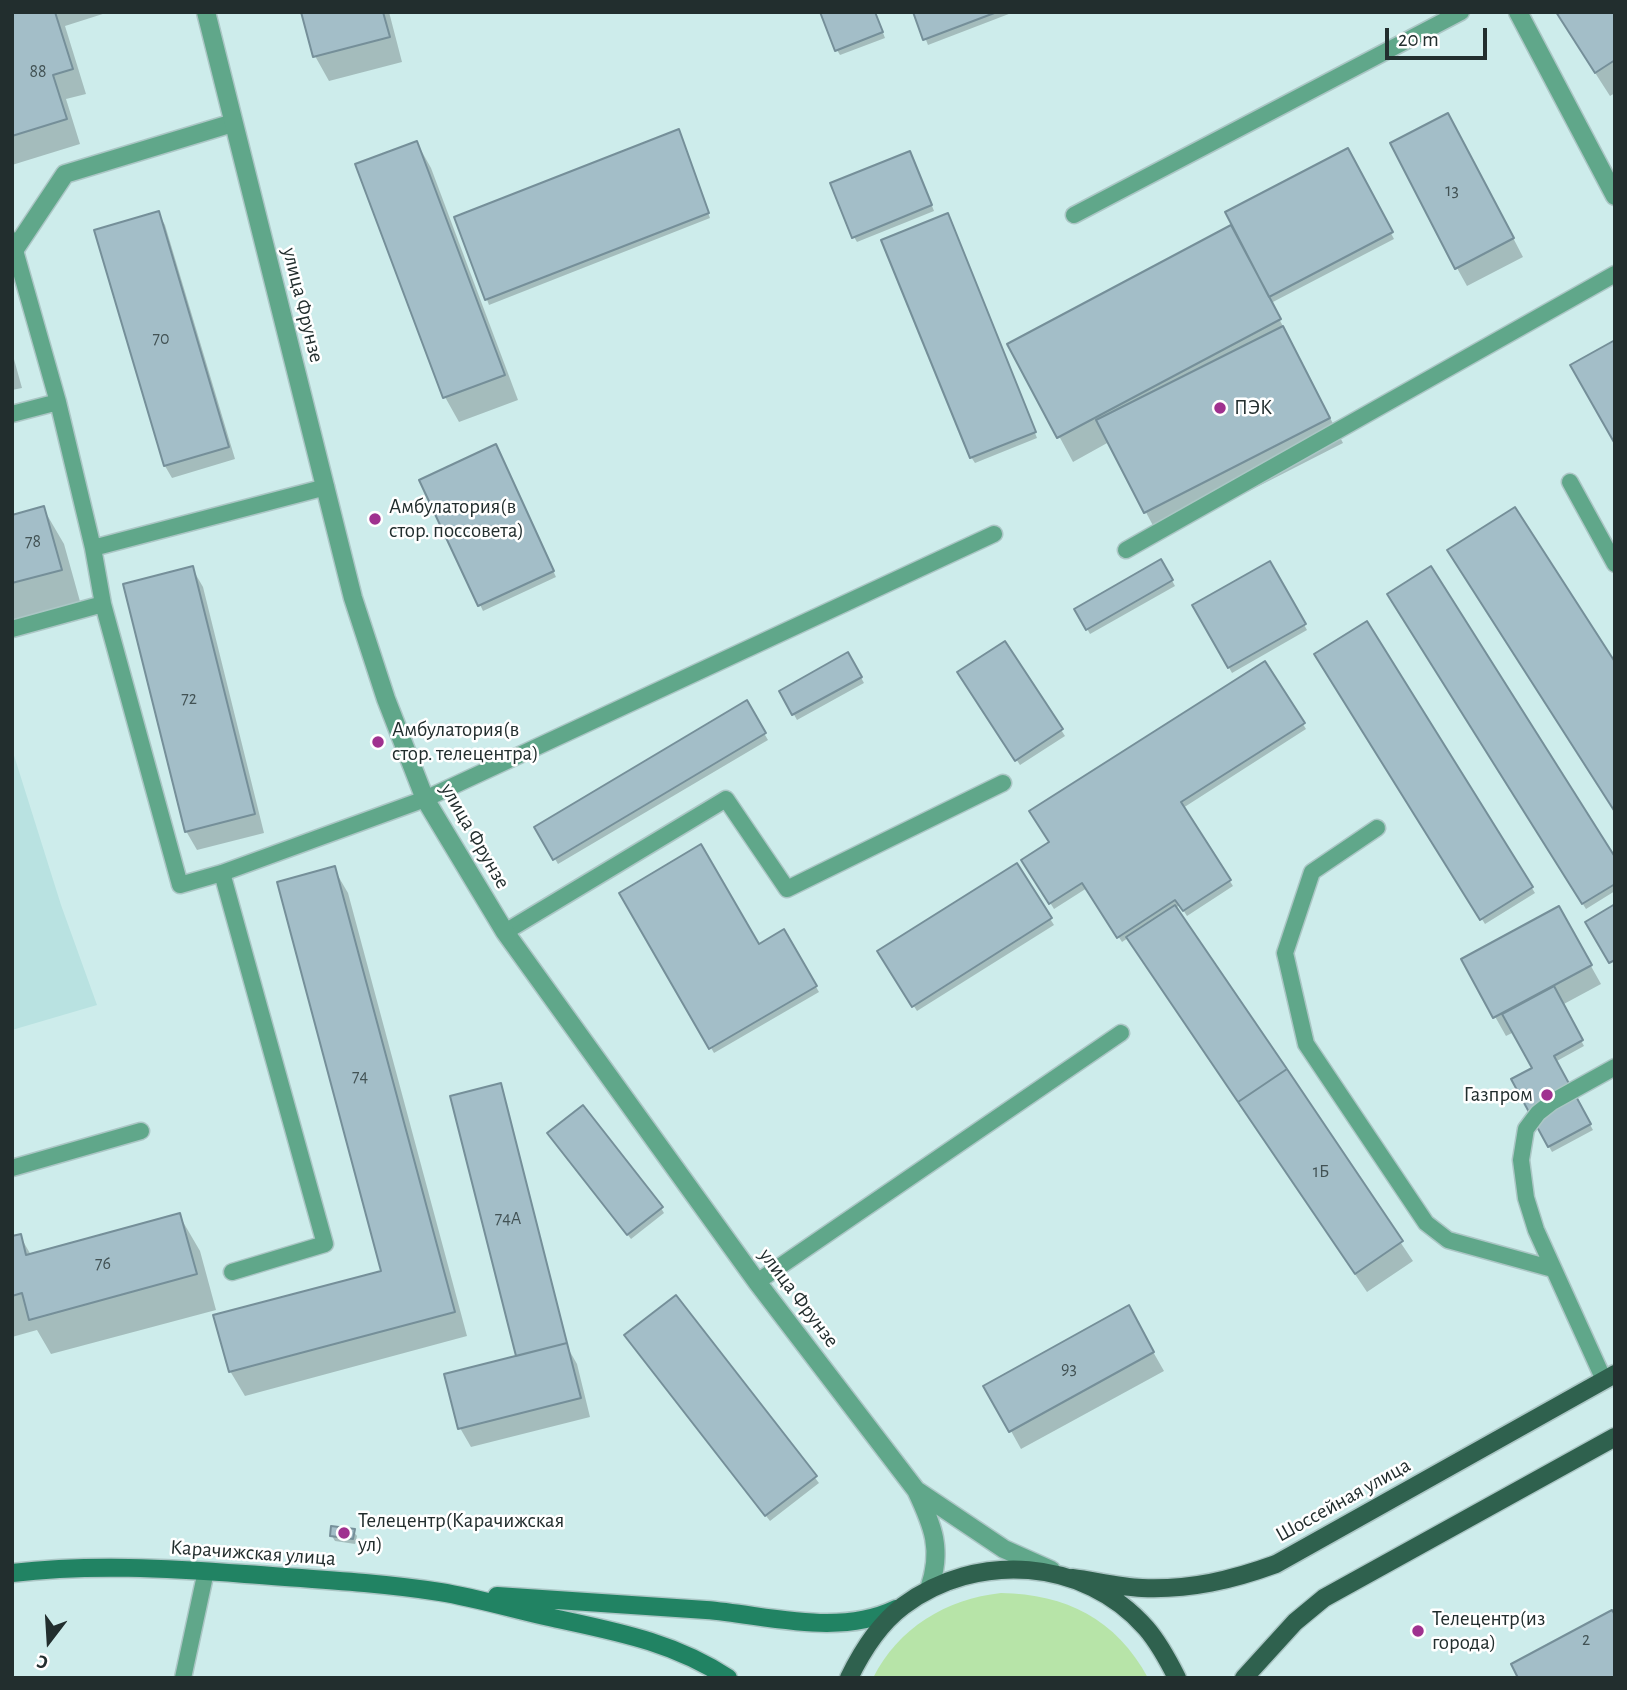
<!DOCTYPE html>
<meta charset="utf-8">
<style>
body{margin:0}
#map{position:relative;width:1627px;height:1690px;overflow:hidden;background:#cdeceb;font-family:"Alegreya Sans",sans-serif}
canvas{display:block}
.frame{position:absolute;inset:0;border:14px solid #222e2e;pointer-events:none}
.north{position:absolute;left:14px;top:1606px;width:70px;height:70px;-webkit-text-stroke:5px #fff;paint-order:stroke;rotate:197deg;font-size:19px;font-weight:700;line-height:28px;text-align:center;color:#222e2e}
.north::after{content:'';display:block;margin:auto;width:24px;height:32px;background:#222e2e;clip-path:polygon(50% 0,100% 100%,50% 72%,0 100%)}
.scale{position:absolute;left:1385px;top:28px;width:102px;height:32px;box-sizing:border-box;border:4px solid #222e2e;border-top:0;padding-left:9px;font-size:21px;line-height:24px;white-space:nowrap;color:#222e2e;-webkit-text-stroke:5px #fff;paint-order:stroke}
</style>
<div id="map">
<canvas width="1627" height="1690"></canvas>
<div class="frame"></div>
<div class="north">С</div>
<div class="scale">20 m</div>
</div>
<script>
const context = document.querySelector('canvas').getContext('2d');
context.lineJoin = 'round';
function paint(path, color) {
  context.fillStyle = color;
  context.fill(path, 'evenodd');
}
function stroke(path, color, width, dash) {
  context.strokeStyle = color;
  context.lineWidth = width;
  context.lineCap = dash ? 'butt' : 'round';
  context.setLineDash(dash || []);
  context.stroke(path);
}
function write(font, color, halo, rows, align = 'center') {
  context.font = font + ' "Alegreya Sans",sans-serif';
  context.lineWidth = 5;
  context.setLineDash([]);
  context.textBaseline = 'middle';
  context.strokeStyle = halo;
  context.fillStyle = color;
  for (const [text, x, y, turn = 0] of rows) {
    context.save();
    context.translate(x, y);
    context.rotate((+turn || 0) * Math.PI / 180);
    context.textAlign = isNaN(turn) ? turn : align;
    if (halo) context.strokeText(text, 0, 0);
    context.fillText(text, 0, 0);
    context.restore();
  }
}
const built = new Path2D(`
 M 12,749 L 61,905 L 97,1005 L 12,1030 Z`);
const green = new Path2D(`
 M 1001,1593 C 1066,1594 1116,1619 1148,1678 L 873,1678 C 898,1628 946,1599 1001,1593 Z`);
const shadow = new Path2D(`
 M 12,12 L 109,12 L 65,26 L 86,94 L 66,99 L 80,144 L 12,165 Z
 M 303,12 L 389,12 L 402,62 L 329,81 L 315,56 Z
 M 875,12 L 885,38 L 840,55 L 837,50 Z
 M 915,12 L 1014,12 L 928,45 Z
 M 1615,12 L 1615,93 L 1610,96 L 1572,37 Z
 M 1459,134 L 1523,257 L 1467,286 L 1457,268 Z
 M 681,137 L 710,218 L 489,305 L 456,218 Z
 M 417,143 L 431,168 L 518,400 L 459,422 L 445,397 L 357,165 Z
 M 1348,151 L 1394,239 L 1271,303 L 1343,443 L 1159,537 L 1109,442 L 1073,462 L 1010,345 L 1245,247 Z
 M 913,158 L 934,211 L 857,242 L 854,237 Z
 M 158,213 L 165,225 L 235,459 L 172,478 L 165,466 Z
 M 950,220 L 1037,438 L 975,463 L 971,457 Z
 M 12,352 L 22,388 L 12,390 Z
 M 498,452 L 556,577 L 483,611 L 421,480 Z
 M 43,508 L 64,544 L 81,605 L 12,624 L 12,517 Z
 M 1161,561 L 1175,586 L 1090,634 L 1076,609 Z
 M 1269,563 L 1307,630 L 1232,673 L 1194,606 Z
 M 192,568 L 203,587 L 264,833 L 197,850 L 186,831 Z
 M 1389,595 L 1615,861 L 1615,891 L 1586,909 Z
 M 1366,624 L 1535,893 L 1485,924 L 1316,655 Z
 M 1004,643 L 1065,736 L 1020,765 L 960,673 Z
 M 848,654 L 864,683 L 797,720 L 781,692 Z
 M 1264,663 L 1306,729 L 1183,808 L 1233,886 L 1187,916 L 1180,905 L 1175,908 L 1413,1261 L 1367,1292 L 1128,938 L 1122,942 L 1087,888 L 1054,909 L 1024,861 L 1051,843 Z
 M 746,703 L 768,740 L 558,864 L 536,827 Z
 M 1016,865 L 1054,925 L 917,1011 L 879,952 Z
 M 334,869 L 348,893 L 467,1336 L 245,1396 L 230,1371 L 383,1272 Z
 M 621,893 L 759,946 L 784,932 L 819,992 L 714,1053 Z
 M 1569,927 L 1601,984 L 1562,1005 L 1584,1046 L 1555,1062 L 1593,1130 L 1552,1152 L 1513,1080 L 1534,1068 L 1514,1032 L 1506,1036 L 1463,960 Z
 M 500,1085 L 569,1350 L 577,1364 L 590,1417 L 471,1447 L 460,1428 L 518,1357 Z
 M 552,1139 L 661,1208 L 664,1213 L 631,1239 Z
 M 179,1215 L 200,1251 L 216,1310 L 51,1354 L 37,1330 L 12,1337 L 12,1238 L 20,1236 L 31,1255 Z
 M 676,1297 L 819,1483 L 770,1521 L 630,1340 Z
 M 1128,1308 L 1164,1371 L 1021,1449 L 986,1386 Z
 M 353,1531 L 357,1536 L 355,1544 L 335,1541 L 332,1536 Z`);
const building = new Path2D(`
 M 12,12 L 55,12 L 73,69 L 53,75 L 67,119 L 12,136 Z
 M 301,12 L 383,12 L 390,37 L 313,57 Z
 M 820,12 L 875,12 L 883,32 L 835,51 Z
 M 913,12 L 997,12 L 923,40 Z
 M 1556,12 L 1615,12 L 1615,60 L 1595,73 Z
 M 1448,113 L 1514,238 L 1455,269 L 1390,143 Z
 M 679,129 L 709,213 L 485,300 L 454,217 Z
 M 417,141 L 505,375 L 443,398 L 355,164 Z
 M 1348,148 L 1393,232 L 1269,297 L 1225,212 Z
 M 910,151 L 932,205 L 852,238 L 830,183 Z
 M 159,211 L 229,447 L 164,466 L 94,230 Z
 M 948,213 L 1036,432 L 970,458 L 881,240 Z
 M 1231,225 L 1281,319 L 1057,438 L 1007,344 Z
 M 1283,326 L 1330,418 L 1144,513 L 1096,420 Z
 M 1615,340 L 1615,444 L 1570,365 Z
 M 496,444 L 554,571 L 478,606 L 419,480 Z
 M 44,506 L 62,570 L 12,583 L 12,515 Z
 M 1515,507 L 1615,662 L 1615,812 L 1447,550 Z
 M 1161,559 L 1173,580 L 1086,630 L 1074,609 Z
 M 1270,561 L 1306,624 L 1228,668 L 1192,605 Z
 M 193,566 L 255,814 L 185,832 L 123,584 Z
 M 1431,566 L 1615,857 L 1615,884 L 1582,904 L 1387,594 Z
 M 1367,621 L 1533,887 L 1480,920 L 1314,654 Z
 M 1005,641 L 1063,729 L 1015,761 L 957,672 Z
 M 848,652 L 862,677 L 792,715 L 779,691 Z
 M 1265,661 L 1305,723 L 1181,802 L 1231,880 L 1183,911 L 1175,900 L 1117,938 L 1082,883 L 1049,904 L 1021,860 L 1049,842 L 1029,811 Z
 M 747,700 L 766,733 L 553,860 L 534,827 Z
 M 701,844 L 759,944 L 784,929 L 817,986 L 709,1049 L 619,893 Z
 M 1017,863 L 1052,918 L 912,1007 L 877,951 Z
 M 335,866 L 455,1312 L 229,1372 L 213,1315 L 381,1271 L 277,882 Z
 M 1615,904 L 1615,960 L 1609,963 L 1585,922 Z
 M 1175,905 L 1287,1069 L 1238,1102 L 1126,937 Z
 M 1559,906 L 1592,965 L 1493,1018 L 1461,959 Z
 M 1554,986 L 1583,1040 L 1554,1056 L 1591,1124 L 1548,1147 L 1511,1079 L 1532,1068 L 1502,1014 Z
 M 1287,1069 L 1403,1241 L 1355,1274 L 1238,1102 Z
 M 501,1083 L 567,1343 L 516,1356 L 450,1096 Z
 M 583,1105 L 663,1207 L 627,1235 L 547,1133 Z
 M 180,1213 L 197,1274 L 29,1320 L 22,1293 L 12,1296 L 12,1236 L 21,1234 L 26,1255 Z
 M 676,1295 L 817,1476 L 765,1516 L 624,1335 Z
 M 1129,1305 L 1154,1352 L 1009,1432 L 983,1386 Z
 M 567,1343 L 581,1398 L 458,1429 L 444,1374 Z
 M 331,1526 L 355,1529 L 353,1539 L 330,1536 Z
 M 1612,1610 L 1615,1615 L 1615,1678 L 1518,1678 L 1511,1664 Z`);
const service = new Path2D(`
 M 1074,215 L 1461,12
 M 12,240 L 58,402 L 93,548
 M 12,414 L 58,402
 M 1570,482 L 1615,564
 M 1126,550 L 1615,274
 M 103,604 L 93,548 L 326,487
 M 12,629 L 103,604 L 180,885 L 222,873 L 425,799 L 994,534
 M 1377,828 L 1312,872 L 1285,953 L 1306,1044 L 1426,1223 L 1448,1240 L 1553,1269
 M 222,873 L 325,1244 L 232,1272
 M 505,932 L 726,799 L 787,889 L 1003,783
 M 12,1168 L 141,1131
 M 757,1282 L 1121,1033
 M 1604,1380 L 1536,1230 L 1526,1198 L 1521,1160 L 1526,1129 L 1538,1113 L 1552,1102 L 1615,1067
 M 183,1678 L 206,1571`);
const minor = new Path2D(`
 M 1518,12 L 1615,196
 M 12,250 L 15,249 L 65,174 L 233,123`);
const tertiary = new Path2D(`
 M 206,12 L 353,598 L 386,699 L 425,799 L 505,932 L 757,1282 L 916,1490 C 933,1526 943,1550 929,1589
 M 916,1490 L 1004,1549 L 1051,1570`);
const secondary = new Path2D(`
 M 12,1573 C 89,1564 168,1568 245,1574 C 310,1579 376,1582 440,1592 C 477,1598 513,1609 549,1617 C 613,1631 672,1641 728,1678
 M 497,1596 C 567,1601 636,1605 706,1610 C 768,1615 838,1637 896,1609`);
const primary = new Path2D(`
 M 1072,1578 C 1095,1581 1119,1587 1142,1588 C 1190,1590 1232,1580 1276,1564 L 1615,1374
 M 849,1678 C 862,1651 879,1624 903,1606 C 976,1551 1085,1558 1146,1628 C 1159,1643 1168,1660 1177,1678
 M 1244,1678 L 1295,1622 L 1324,1598 L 1615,1437`);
const markers = [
 [1220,408,7,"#9f318f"],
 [375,519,7,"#9f318f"],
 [378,742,7,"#9f318f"],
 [1547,1095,7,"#9f318f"],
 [344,1533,7,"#9f318f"],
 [1418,1631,7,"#9f318f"]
];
const numberNames = [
 ["88",38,72],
 ["13",1452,191],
 ["70",161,339],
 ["78",33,542],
 ["72",189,699],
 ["74",360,1077],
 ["1Б",1321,1172],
 ["74А",508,1219],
 ["76",103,1264],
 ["93",1069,1369],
 ["2",1586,1640]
];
const streetNames = [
 ["улица Фрунзе",303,305,76],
 ["улица Фрунзе",475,836,60],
 ["улица Фрунзе",799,1298,53],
 ["Шоссейная улица",1343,1500,-29],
 ["Карачижская улица",253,1553,4]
];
const poiNames = [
 ["ПЭК",1234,408],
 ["Амбулатория(в",389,507],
 ["стор. поссовета)",389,531],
 ["Амбулатория(в",392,730],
 ["стор. телецентра)",392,754],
 ["Газпром",1533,1095,"right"],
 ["Телецентр(Карачижская",358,1521],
 ["ул)",358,1545],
 ["Телецентр(из",1432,1619],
 ["города)",1432,1643]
];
paint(built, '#b9e2e1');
paint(green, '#b7e4a8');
paint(shadow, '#0003');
paint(building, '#a3bec8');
stroke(building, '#758f99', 2);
stroke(service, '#abc6c5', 19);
stroke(minor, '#abc6c5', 21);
stroke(tertiary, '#abc6c5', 21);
stroke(secondary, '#abc6c5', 21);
stroke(primary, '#abc6c5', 21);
stroke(service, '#60a78a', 16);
stroke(minor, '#60a78a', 18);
stroke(tertiary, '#60a78a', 18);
stroke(secondary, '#218363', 18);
stroke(primary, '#2f614e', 18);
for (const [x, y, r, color] of markers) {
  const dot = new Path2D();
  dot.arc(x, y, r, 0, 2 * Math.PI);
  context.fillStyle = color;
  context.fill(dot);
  stroke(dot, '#fff', 2.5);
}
write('18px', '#425254', null, numberNames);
write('21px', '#222e2e', '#fff', streetNames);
write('21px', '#222e2e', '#fff', poiNames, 'left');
</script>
